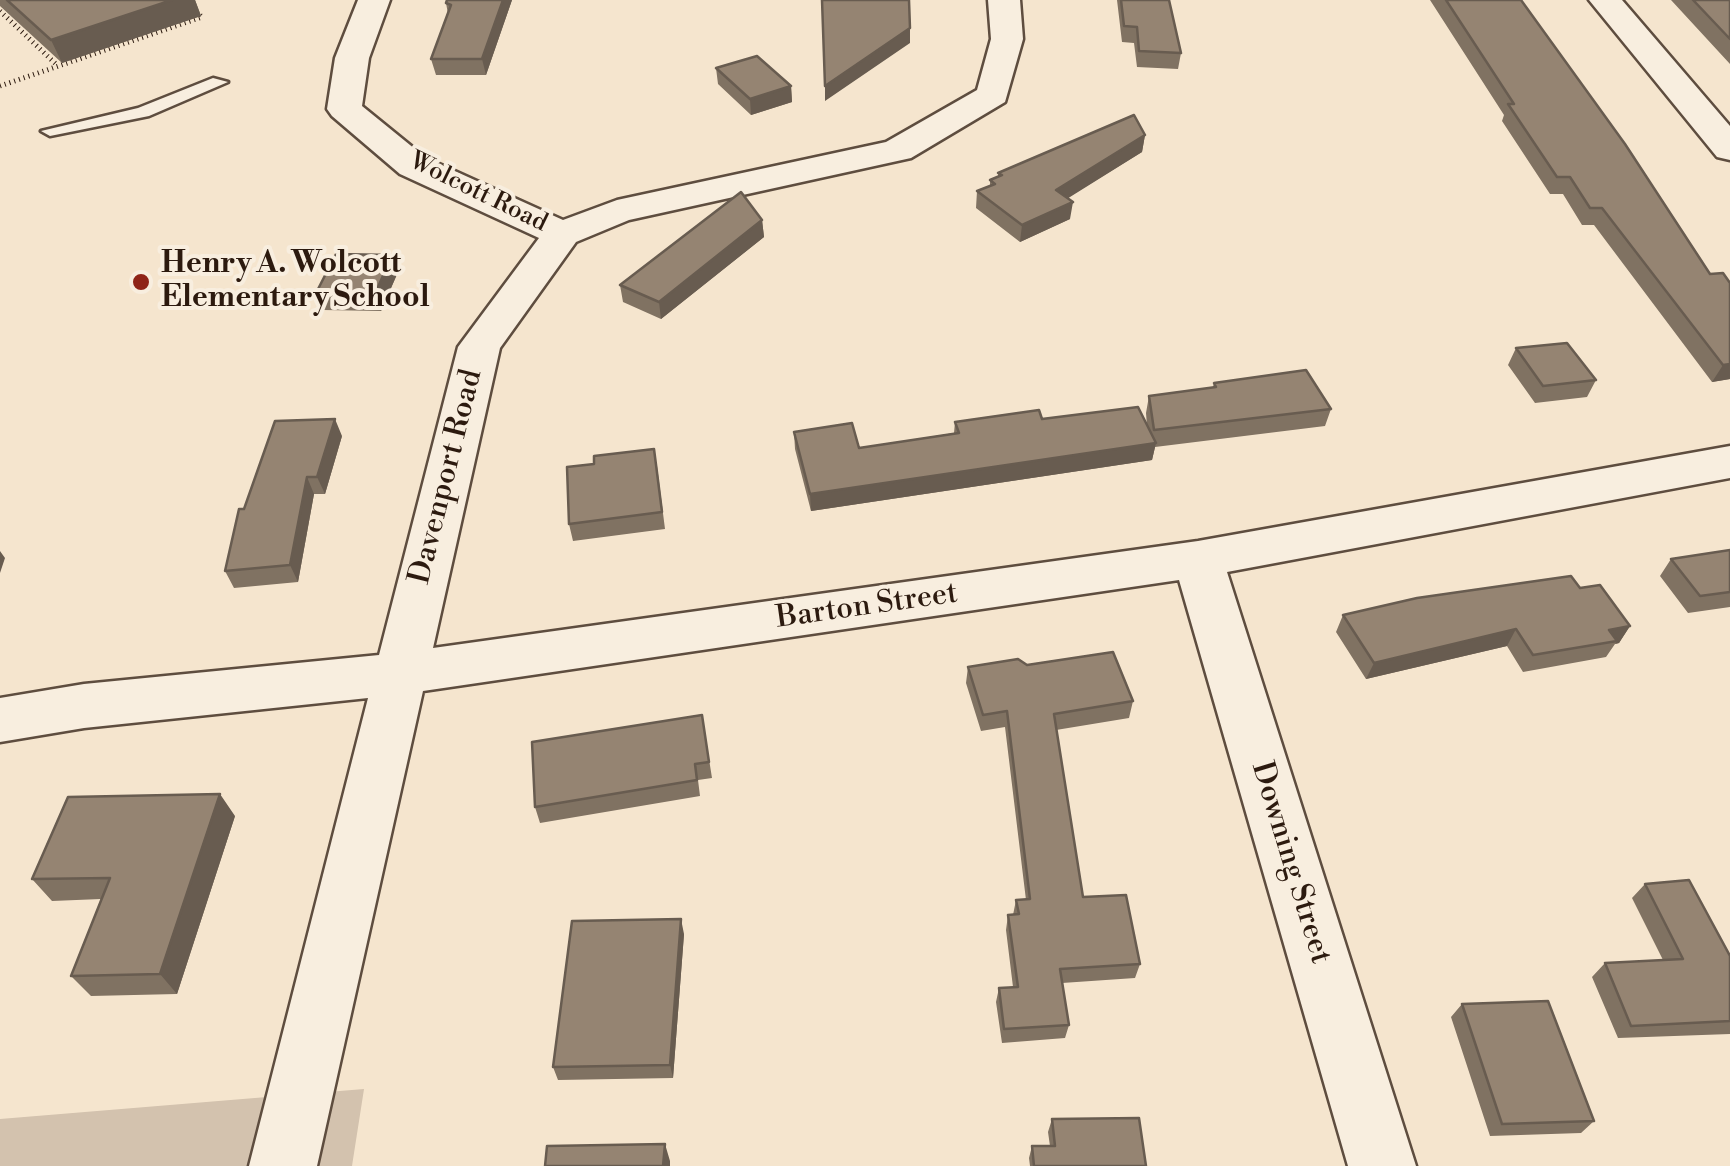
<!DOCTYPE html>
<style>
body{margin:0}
canvas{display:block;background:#f5e5ce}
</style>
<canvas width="1730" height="1166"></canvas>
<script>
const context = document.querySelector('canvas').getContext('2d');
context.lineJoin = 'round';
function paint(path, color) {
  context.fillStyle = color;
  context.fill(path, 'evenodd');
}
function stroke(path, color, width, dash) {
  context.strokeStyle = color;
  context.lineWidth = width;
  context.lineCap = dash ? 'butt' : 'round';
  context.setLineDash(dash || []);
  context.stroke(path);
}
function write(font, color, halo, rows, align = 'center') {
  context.font = font + ' "Libre Bodoni",serif';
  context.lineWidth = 8;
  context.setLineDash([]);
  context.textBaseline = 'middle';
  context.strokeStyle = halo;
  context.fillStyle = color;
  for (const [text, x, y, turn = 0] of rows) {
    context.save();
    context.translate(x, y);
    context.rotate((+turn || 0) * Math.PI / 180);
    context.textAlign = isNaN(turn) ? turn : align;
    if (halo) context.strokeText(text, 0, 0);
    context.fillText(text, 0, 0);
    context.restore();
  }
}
const green = new Path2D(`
 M 364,1089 L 352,1166 L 0,1166 L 0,1119 Z`);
const path = new Path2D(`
 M 0,11 L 58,66
 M 0,86 L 202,17 L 184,0`);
const service = new Path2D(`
 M 213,78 L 228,82 L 149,116 L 50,136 L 41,131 L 138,108 Z`);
const minor = new Path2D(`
 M 358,0 L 390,0 L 369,58 L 362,106 L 426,158 L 563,220 L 617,200 L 886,142 L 977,90 L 991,39 L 988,0 L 1020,0 L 1023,39 L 1005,102 L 911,158 L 629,220 L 576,242 L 500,348 L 433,648 L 1198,541 L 1730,446 L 1730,478 L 1227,572 L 1416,1166 L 1348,1166 L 1179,580 L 423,691 L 317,1166 L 249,1166 L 368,698 L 84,728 L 0,742 L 0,698 L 84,684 L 379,655 L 458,347 L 539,238 L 400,174 L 332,116 L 327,109 L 335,58 Z
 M 1589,0 L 1622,0 L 1730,126 L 1730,160 L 1717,157 Z`);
const wall = new Path2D(`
 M 0,0 L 195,0 L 201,16 L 62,63 L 0,6 Z
 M 512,0 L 486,75 L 436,75 L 431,59 L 448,14 L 446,3 Z
 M 1117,0 L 1169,0 L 1181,53 L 1178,69 L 1137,67 L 1134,43 L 1122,42 Z
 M 1430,0 L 1521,0 L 1710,274 L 1730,283 L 1730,379 L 1712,382 L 1594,225 L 1582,225 L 1563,194 L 1550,194 L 1502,121 L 1504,115 Z
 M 1671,0 L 1730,0 L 1730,64 Z
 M 716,68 L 791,86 L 792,102 L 751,115 L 718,84 Z
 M 1145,135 L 1142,152 L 1067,198 L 1070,219 L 1020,242 L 976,208 L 977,191 L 990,186 L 990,180 L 998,177 L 998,173 Z
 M 762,220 L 764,237 L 661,319 L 623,302 L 620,285 Z
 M 392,255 L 398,272 L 381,311 L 323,310 L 316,293 Z
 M 1516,348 L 1596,380 L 1587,397 L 1535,403 L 1508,365 Z
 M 1214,383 L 1331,409 L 1325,426 L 1155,447 L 1152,460 L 811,511 L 795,449 L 794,432 L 859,448 L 954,433 L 955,422 L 1042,419 L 1147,426 L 1146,413 L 1149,396 L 1213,387 Z
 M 342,436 L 325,494 L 314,494 L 298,582 L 234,588 L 225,571 L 244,509 Z
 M 657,466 L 665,529 L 573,541 L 569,524 Z
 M 1730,550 L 1730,607 L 1688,613 L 1660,576 L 1671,559 Z
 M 1580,588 L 1630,626 L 1619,643 L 1615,644 L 1606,657 L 1523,672 L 1507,646 L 1366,679 L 1336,632 L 1343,615 Z
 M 1027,665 L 1133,701 L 1129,718 L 1056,730 L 1083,897 L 1140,964 L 1135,978 L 1062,983 L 1069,1025 L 1065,1038 L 1002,1043 L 996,1002 L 999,988 L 1013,987 L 1006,930 L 1008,915 L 1013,915 L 1016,900 L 1026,900 L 1005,727 L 981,731 L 966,683 L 968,667 Z
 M 702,715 L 712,778 L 698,780 L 700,796 L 540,823 L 535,807 Z
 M 235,816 L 177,994 L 91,996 L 71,976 L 101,899 L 52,901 L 32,879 Z
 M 1645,884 L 1730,956 L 1730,1034 L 1618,1038 L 1592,977 L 1605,963 L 1663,960 L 1632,898 Z
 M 684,934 L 673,1078 L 558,1080 L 553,1067 Z
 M 1462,1004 L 1594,1121 L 1581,1133 L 1490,1136 L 1451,1017 Z
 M 1052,1119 L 1146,1166 L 1030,1166 L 1029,1158 L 1032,1146 L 1050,1146 L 1048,1132 Z`);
const shadedWall = new Path2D(`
 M 172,0 L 195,0 L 201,16 L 62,63 L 51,40 Z
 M 503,0 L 512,0 L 486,75 L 482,59 Z
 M 910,28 L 910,43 L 825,101 L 825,86 Z
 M 791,86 L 792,102 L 751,115 L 750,99 Z
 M 1145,135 L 1142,152 L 1054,207 L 1056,190 Z
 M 1073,202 L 1070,219 L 1020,242 L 1022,225 Z
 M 762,220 L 764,237 L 661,319 L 659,302 Z
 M 392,255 L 398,272 L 381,311 L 375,294 Z
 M 1730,364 L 1730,379 L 1712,382 L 1723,365 Z
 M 335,419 L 342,436 L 325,494 L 317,477 Z
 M 1156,443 L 1152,460 L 811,511 L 810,494 Z
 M 307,477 L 314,494 L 298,582 L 290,565 Z
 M 0,551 L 5,558 L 0,573 Z
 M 1630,626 L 1619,643 L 1615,644 L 1617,641 L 1609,630 Z
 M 1516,629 L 1507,646 L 1366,679 L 1374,663 Z
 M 220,794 L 235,816 L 177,994 L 160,974 Z
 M 681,919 L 684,934 L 673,1078 L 670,1065 Z
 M 665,1144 L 670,1161 L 670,1166 L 663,1166 Z`);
const building = new Path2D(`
 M 7,0 L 172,0 L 51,40 Z
 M 447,0 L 503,0 L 482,59 L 431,59 L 451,5 L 446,3 Z
 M 822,0 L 909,0 L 910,28 L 825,86 Z
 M 1121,0 L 1169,0 L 1181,53 L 1139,51 L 1137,27 L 1124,26 Z
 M 1446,0 L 1521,0 L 1625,144 L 1710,274 L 1723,273 L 1730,283 L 1730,364 L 1723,365 L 1602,208 L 1590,208 L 1570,177 L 1557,177 L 1508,104 L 1514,104 Z
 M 1693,0 L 1730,0 L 1730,39 Z
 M 757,56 L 791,86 L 750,99 L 716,68 Z
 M 1134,115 L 1145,135 L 1056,190 L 1073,202 L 1022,225 L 977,191 L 995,184 L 990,180 L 1002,175 L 998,173 Z
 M 741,192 L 762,220 L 659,302 L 620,285 Z
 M 336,254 L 392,255 L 375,294 L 316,293 Z
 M 1567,343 L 1596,380 L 1543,386 L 1516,348 Z
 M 1306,370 L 1331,409 L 1154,430 L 1149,396 L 1216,387 L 1214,383 Z
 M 1138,407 L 1156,443 L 810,494 L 794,432 L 852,423 L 859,448 L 959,433 L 955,422 L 1039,410 L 1042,419 Z
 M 335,419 L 317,477 L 307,477 L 290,565 L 225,571 L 239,509 L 244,509 L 275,421 Z
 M 654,449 L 662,512 L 569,524 L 567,467 L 594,464 L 594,456 Z
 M 1730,550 L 1730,592 L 1700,596 L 1671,559 Z
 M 1571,576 L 1580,588 L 1600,585 L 1630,626 L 1609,630 L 1617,641 L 1533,655 L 1516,629 L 1374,663 L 1343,615 L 1417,598 Z
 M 1113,652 L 1133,701 L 1054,714 L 1083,897 L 1126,895 L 1140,964 L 1060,969 L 1069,1025 L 1004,1029 L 999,988 L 1018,987 L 1008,915 L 1019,914 L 1016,900 L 1030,899 L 1007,711 L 983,715 L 968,667 L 1018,659 L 1027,665 Z
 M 702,715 L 709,762 L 695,764 L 697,780 L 535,807 L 532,742 Z
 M 220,794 L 160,974 L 71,976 L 110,878 L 32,879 L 68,797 Z
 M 1689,880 L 1730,956 L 1730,1021 L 1631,1026 L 1605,963 L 1683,959 L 1645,884 Z
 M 681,919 L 670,1065 L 553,1067 L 572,921 Z
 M 1548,1001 L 1594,1121 L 1502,1124 L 1462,1004 Z
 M 1139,1118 L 1146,1166 L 1034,1166 L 1032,1146 L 1055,1146 L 1052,1119 Z
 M 665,1144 L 663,1166 L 545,1166 L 547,1146 Z`);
const markers = [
 [141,282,10,"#8f2418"]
];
const farStreetnames = [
 ["Wolcott Road",478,193,26]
];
const poiNames = [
 ["Henry A. Wolcott",161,265],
 ["Elementary School",161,299]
];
const streetNames = [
 ["Davenport Road",447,477,-76],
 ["Barton Street",867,607,-8],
 ["Downing Street",1290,863,73]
];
paint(green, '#d3c2ae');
stroke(service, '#5e4d3f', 5);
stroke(minor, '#5e4d3f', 5);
stroke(path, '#2c1a0f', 5, [1, 4]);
paint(service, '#f8eedf');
paint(minor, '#f8eedf');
paint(wall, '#807262');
paint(shadedWall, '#685c50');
paint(building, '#958472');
stroke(building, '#685c50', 2.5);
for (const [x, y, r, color] of markers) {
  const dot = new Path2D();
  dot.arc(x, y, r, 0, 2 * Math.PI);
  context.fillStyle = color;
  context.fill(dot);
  stroke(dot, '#f8eedf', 4);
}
write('25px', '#2c1a0f', '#f8eedf', farStreetnames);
write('bold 30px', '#2c1a0f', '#f8eedf', poiNames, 'left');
write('30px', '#2c1a0f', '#f8eedf', streetNames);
</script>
